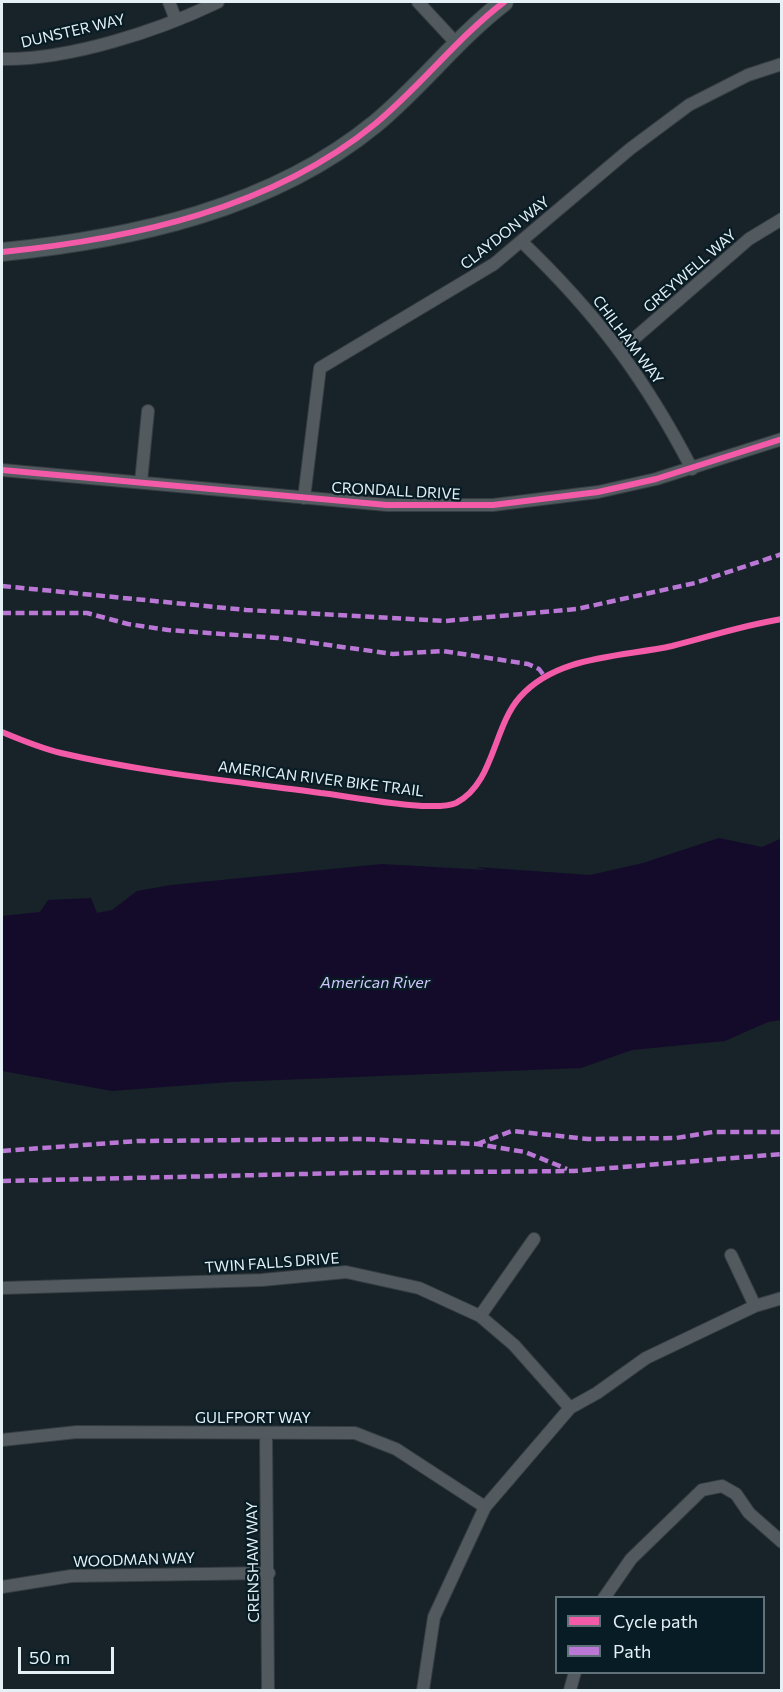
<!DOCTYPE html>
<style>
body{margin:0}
#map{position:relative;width:783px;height:1692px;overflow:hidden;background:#172328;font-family:Commissioner,sans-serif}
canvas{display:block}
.frame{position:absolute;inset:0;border:3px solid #e4f0f6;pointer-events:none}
.legend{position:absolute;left:555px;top:1596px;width:210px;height:78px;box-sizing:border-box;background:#081c25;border:2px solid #607179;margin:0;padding:8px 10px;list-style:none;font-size:18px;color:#e4f0f6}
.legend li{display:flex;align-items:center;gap:12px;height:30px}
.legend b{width:30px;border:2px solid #607179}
.scale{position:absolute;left:18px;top:1647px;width:96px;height:27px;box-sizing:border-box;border:3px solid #e4f0f6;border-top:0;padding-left:8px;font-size:18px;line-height:21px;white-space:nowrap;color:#e4f0f6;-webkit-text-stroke:4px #081c25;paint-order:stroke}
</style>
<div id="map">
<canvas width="783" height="1692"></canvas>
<div class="frame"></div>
<ul class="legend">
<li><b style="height:8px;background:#f35aa7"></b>Cycle path</li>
<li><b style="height:8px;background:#ba77d6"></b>Path</li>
</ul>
<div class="scale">50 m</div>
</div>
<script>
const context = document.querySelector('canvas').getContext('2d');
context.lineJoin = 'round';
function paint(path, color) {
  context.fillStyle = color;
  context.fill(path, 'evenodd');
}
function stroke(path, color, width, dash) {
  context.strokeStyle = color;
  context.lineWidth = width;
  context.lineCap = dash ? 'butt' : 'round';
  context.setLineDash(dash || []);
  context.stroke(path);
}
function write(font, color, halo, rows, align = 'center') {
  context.font = font + ' Commissioner,sans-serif';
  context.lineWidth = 4.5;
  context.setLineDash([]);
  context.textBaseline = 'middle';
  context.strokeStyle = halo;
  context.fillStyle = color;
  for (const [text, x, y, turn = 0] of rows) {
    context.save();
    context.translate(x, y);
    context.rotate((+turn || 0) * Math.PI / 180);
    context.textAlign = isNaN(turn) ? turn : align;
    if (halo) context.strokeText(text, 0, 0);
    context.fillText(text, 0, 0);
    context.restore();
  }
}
const water = new Path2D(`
 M 719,838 L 762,847 L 782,838 L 781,1020 L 768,1022 L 725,1041 L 632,1050 L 581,1068 L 230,1082 L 112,1091 L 2,1071 L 2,916 L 40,912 L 48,900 L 91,898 L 97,913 L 112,910 L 137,891 L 171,885 L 382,864 L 487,870 L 476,867 L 590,875 L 643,863 Z`);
const street = new Path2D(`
 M 169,2 L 176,20
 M 418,2 L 457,44
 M 2,59 C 69,60 158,31 218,2
 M 522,242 C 596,313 645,378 692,469
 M 621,350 L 749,239 L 782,219
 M 2,470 L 387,505 L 493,505 L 598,492 L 656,479 L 782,439
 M 141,482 L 148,411
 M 304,498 L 320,368 L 494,264 L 630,149 L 689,105 L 748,75 L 782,64
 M 731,1255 L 755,1306
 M 2,1288 L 262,1280 L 346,1272 L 419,1288 L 480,1316 L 514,1345 L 570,1408
 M 480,1316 L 534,1239
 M 266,1433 L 268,1690
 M 2,1440 L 77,1432 L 355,1433 L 396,1449 L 485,1507
 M 2,1587 L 71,1576 L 269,1573
 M 604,1598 L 631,1559 L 702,1490 L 722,1486 L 736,1494 L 749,1513 L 782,1542
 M 423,1690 L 434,1617 L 485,1507 L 570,1408 L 597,1393 L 646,1358 L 755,1306 L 782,1298
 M 570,1690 L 575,1672`);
const secondary = new Path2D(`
 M 2,252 C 132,239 271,209 375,124 C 421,86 457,38 504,2`);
const quiet = new Path2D(`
 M 2,586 L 246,610 L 445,621 L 577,609 L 695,583 L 782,554
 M 2,613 L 87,613 L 128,624 L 168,630 L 278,638 L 393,654 L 443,651 L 528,664 L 539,669 L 545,677
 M 477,1144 L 512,1131 L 588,1139 L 676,1138 L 713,1132 L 782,1132
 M 2,1151 L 138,1141 L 362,1139 L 477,1144 L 525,1152 L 567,1169
 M 2,1181 L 346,1173 L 574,1171 L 782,1154`);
const cycleway = new Path2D(`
 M 2,252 C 132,239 271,209 375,124 C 421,86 457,38 504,2
 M 2,470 L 387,505 L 493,505 L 598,492 L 656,479 L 782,439
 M 2,732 C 21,740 40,748 61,753 C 146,773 235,781 321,793 C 349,796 433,813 456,803 C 494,784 493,727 520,697 C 557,655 622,657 672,646 C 708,637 744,625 782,619`);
const streetNames = [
 ["DUNSTER WAY",73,31,-13],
 ["CLAYDON WAY",505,233,-38],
 ["GREYWELL WAY",690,271,-41],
 ["CHILHAM WAY",628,340,53],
 ["CRONDALL DRIVE",396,491,3],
 ["AMERICAN RIVER BIKE TRAIL",321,779,7],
 ["TWIN FALLS DRIVE",272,1263,-4],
 ["GULFPORT WAY",253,1418],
 ["WOODMAN WAY",134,1560,-2],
 ["CRENSHAW WAY",253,1562,-91]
];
const waterNames = [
 ["American River",375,983]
];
paint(water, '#140b2b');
stroke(street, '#353d42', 14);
stroke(secondary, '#353d42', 20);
stroke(street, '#525a5f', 12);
stroke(secondary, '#4e5a5e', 18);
stroke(quiet, '#ba77d6', 4.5, [9, 4.5]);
stroke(cycleway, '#f35aa7', 6);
write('15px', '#e4f0f6', '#081c25', streetNames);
write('italic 16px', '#cfc5fc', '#081c25', waterNames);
</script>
